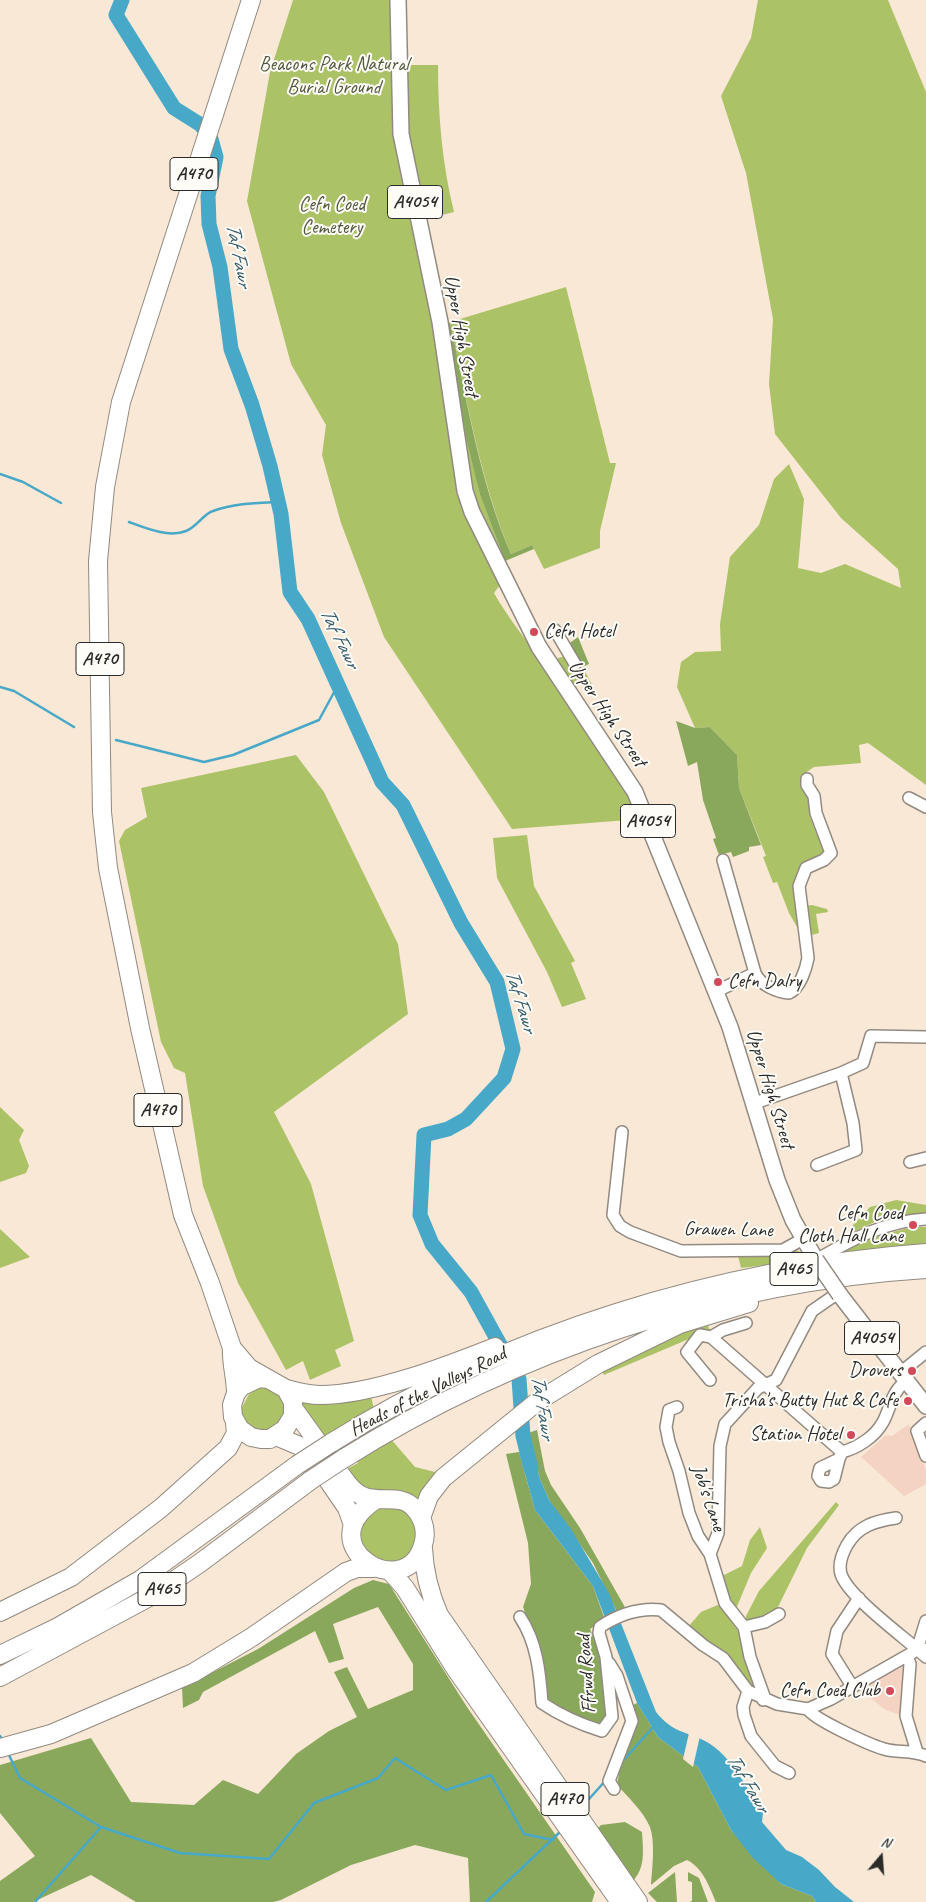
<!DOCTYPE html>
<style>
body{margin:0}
#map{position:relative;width:926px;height:1902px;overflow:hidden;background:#f8e8d5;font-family:Caveat,sans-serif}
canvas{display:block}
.north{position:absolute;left:856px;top:1832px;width:50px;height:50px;-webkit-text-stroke:4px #fdfcf7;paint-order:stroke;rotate:18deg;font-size:14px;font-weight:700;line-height:20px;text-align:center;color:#2b2b2b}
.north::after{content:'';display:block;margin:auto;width:18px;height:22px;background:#2b2b2b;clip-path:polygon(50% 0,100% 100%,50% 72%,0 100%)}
</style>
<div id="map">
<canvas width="926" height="1902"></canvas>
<div class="north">N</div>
</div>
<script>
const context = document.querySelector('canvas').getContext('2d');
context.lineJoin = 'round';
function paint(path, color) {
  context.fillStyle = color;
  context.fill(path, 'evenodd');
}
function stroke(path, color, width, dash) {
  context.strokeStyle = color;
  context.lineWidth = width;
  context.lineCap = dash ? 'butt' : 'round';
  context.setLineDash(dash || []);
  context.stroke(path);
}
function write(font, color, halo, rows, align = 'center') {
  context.font = font + ' Caveat,sans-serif';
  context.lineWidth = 4;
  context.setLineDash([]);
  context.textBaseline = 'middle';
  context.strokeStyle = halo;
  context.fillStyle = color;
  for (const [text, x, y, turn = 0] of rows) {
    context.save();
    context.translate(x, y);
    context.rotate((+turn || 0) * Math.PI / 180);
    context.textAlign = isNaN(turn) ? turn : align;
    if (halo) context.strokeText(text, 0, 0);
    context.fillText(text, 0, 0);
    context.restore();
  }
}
const built = new Path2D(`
 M 909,1424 L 926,1469 L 926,1484 L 904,1496 L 861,1457 L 886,1435 L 892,1436 Z
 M 905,1662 L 903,1716 L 886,1710 L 857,1688 Z`);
const green = new Path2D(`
 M 293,0 L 390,0 L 397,128 L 439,343 L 457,495 L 500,585 L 494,593 C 508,618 526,639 542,663 C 578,712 613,764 641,819 L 512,829 L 384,637 L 341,523 L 322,455 L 326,425 L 291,364 L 247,201 L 270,72 Z
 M 758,0 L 888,0 L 926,92 L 926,785 L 868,743 L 859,745 L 861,763 L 814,767 L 801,776 C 801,789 811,799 813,814 L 810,817 L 817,835 L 823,836 L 827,854 C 817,858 807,862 800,870 C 789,882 800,920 802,936 L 789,913 L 777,882 L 773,883 L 763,857 L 766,856 L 739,788 L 737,755 L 710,727 L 695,728 L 677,687 L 681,662 L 695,652 L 721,651 L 720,624 L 730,557 L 759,525 L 774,479 L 789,464 L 804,499 L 798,568 L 821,573 L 845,564 L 901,588 L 898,569 L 841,518 L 775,434 L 769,384 L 773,319 L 746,173 L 721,96 L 751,38 Z
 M 406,65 L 438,65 C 438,115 442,163 454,212 L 426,219 L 409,135 Z
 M 566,287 L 610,463 L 616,463 L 600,531 L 600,548 L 544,569 L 532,545 L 511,554 C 480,480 467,400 450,322 Z
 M 459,397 L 480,495 L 505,561 L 502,563 L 469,487 L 460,438 Z
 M 565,656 L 583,667 L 596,693 L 581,683 L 573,689 L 558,663 L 558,658 Z
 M 296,755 L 324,792 L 398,944 L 408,1014 L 274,1112 L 311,1184 L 354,1341 L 335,1350 L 341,1366 L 310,1380 L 303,1361 L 286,1370 L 238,1283 L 203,1186 L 185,1073 L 174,1068 L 161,1042 L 119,841 L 125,830 L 147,817 L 141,788 Z
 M 527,835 L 534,886 L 575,961 L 571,963 L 586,999 L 562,1007 L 547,972 L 497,878 L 493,838 Z
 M 812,905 L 827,909 L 828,912 L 816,914 L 819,933 L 808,936 L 806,906 Z
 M 0,1107 L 24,1130 L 19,1140 L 29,1166 L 26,1173 L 0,1182 Z
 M 896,1200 L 926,1205 L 926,1214 L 879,1220 L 853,1232 L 853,1225 L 870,1207 Z
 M 916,1227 L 926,1227 L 926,1246 L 846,1254 L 846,1251 C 867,1239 891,1231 916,1227 Z
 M 0,1229 L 30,1257 L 0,1268 Z
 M 796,1250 L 804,1254 L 806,1260 L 741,1268 L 738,1256 L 774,1255 Z
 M 707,1324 L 710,1330 L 604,1375 L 601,1369 L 654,1343 Z
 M 265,1384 L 274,1387 L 288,1405 L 278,1430 L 256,1433 L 238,1415 L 249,1394 Z
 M 370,1392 L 374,1409 L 324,1438 L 299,1403 L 308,1398 Z
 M 390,1438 L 415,1467 L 439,1473 L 418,1502 C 400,1490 384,1491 363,1489 L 345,1470 L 358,1463 L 356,1458 Z
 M 836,1502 L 839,1505 L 807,1548 L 778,1607 L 765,1618 L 751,1622 L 746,1620 L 746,1616 L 759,1591 Z
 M361 1535a28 28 0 1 1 56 0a28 28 0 1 1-56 0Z
 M 760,1527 L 767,1548 L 751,1573 L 736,1609 L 730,1604 L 722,1576 L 742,1566 L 750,1540 Z
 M 720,1604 L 740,1634 L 757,1692 L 750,1687 L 688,1627 L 701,1612 Z`);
const forest = new Path2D(`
 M 446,322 L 450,322 C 467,400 479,480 511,554 L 532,545 L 534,549 L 505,561 L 480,495 L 467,441 Z
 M 578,637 L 589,664 L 583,667 L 567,645 Z
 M 676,721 L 695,728 L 710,727 L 737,755 L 739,788 L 761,845 L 749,847 L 749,851 L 733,857 L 731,852 L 719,855 L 713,839 L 716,838 L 703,800 L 697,762 L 688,766 Z
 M 537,1430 L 545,1471 L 551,1485 L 580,1528 L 626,1609 L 618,1614 L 593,1563 L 549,1500 L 540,1479 L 528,1433 Z
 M 519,1452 L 535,1510 L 593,1586 L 605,1620 L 590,1629 L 601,1655 L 607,1716 L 598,1724 L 581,1721 L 545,1699 L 543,1661 L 523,1607 L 531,1584 L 528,1543 L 506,1454 Z
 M 373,1580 L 389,1584 L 467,1707 L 595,1892 L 592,1902 L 470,1902 L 468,1858 L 415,1845 L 351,1865 L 281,1900 L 273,1902 L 136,1902 L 91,1875 L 33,1902 L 0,1902 L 0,1881 L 35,1856 L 0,1813 L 0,1765 L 91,1738 L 131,1802 L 194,1805 L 223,1780 L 258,1794 L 296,1754 L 329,1731 L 357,1717 L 334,1672 L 347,1667 L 368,1709 L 413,1690 L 413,1664 L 378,1607 L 333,1624 L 344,1659 L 329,1663 L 315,1631 L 203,1692 L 199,1700 L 183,1708 L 182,1688 L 258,1649 L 354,1588 Z
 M 637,1703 L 658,1737 L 698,1767 L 731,1830 L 781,1884 L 812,1896 L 816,1902 L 716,1902 C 709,1886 703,1868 687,1860 L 674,1866 L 651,1885 C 652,1870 656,1839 649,1825 C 642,1810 628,1797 617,1785 L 631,1706 Z
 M 625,1822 L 642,1832 C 643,1850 646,1868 632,1882 L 596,1830 L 601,1825 Z
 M 675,1872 L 677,1902 L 657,1902 L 648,1893 Z
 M 688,1872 L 699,1878 L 708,1902 L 689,1902 L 692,1901 L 692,1882 L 688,1881 Z`);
const water = new Path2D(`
 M 532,1448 L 540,1479 L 549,1500 L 571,1529 L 609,1593 L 656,1712 C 673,1733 683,1730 705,1741 C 731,1754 747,1790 763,1813 L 762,1822 L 786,1850 L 802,1857 L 819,1870 L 835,1887 L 854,1902 L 816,1902 L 812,1896 L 781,1884 L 752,1857 L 731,1830 L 698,1767 L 658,1737 L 637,1703 L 593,1586 L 535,1510 L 519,1452 Z`);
const pier = new Path2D(`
 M 689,1733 L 700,1736 L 693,1767 L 683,1759 Z`);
const stream = new Path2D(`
 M 0,474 L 23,482 L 61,503
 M 129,522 C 145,528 169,538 186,531 C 197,527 203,514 213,511 C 235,503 256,503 279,502
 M 0,687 L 14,691 L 74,727
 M 116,740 L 204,762 L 233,755 L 319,720 L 338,685
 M 0,1736 L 3,1741
 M 8,1753 L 20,1778 L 101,1827 L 180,1853 L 269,1859 L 314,1803 L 378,1778 L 395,1758 L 446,1790 L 491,1775 L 524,1834 L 553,1840
 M 621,1763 L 654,1726
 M 581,1808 L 606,1780
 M 35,1902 L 101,1827
 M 486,1902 L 561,1831`);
const river = new Path2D(`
 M 122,0 L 116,15 L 174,108 L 201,125 L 211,139 L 216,157 L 208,196 L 209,224 L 220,267 L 231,349 L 252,405 L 270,466 L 281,514 L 290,592 L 308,619 L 382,782 L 403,805 L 461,923 L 497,982 L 513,1049 L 504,1078 L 466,1119 L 448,1129 L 424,1135 L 420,1215 L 432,1244 L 471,1292 L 519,1379 L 523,1436 L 531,1468`);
const minor = new Path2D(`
 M 555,630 L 575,664
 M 909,798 L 926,807
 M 723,860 L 755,973
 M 717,991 L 755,973 C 760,985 777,992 789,993 C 800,988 806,969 808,958 L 799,886 L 806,868 L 824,860 L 831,853 L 816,813 L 814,796 L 807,785 L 807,779
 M 755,1103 L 841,1073 L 863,1063 L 871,1036 L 926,1037
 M 622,1132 L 613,1215 L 620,1226 L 630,1232 L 681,1251 L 783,1250 L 803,1239
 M 910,1162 L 926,1158
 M 817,1165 L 856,1150 L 853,1123 L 841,1073
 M 816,1260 C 851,1240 884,1221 926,1219
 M 746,1323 L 723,1330 L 711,1337 L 842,1452 L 839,1459
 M 899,1374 L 926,1352
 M 710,1380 L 687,1352 L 700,1335 L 711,1337
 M 677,1407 L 669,1410 L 666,1427 L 669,1442 L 679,1471 L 689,1513 L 698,1536 L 710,1554 L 725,1603 L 744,1627 L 750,1657 L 764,1696 L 763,1700
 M 926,1423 L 917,1431 L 926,1456
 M 842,1452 C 857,1448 875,1437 883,1422 C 891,1407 891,1393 905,1382
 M 839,1459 L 834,1479 L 829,1482 L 821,1481 L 818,1476 L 820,1468 Z
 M 896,1518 C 875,1521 858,1526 847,1545 C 842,1554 838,1564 841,1574 C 848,1597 907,1639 926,1657
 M 710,1554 L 718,1533 L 720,1446 L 725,1424 L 758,1388 L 776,1380 L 812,1311 L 838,1293
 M 520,1617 C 537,1642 540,1674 542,1703 C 561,1716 579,1724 602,1731 L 612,1717 L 606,1657 L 599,1633 L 600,1627 C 618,1615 640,1608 661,1610 L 703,1645 L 723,1658 L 748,1691 L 777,1704 L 808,1709 C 813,1719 870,1745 884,1749 C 898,1753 912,1750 926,1756
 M 744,1627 L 765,1622 L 779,1614
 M 917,1650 L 926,1621
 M 907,1656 L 910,1664 L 906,1716 L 917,1752
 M 609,1663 L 617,1676 L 632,1721 L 609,1781 L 614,1789
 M 852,1686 L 832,1654 L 837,1631 L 859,1598
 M 748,1691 L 743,1707 L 744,1715 L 751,1736 L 775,1766 L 789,1773
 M 808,1709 L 831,1699 L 917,1650 L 924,1649`);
const major = new Path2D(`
 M 398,0 L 401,134 L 440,322 L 465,491 L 472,512 L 539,647 L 635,792 L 730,1027 L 777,1180 L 793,1220 L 816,1260
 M 840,1295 L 926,1406`);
const highway = new Path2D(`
 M 251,0 L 121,402 L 105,487 L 98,561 L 101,753 L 102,812 L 108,868 L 140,1028 L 183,1215 L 210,1283 L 232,1348 L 249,1368 L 286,1389 L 293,1402 L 293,1416 L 285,1429 L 270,1439 L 261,1439 L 251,1437 L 240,1429 L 233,1417 L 232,1405 L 236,1393 L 242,1386 L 259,1378 L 268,1379
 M 232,1348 C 231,1363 236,1378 236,1393
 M 286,1389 C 297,1392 308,1395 320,1395 C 372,1395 447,1366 495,1347
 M 294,1409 L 347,1483 C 352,1489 358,1495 365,1497 C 383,1503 401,1493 415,1509 C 424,1519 427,1533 423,1545 C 405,1606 305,1544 377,1499
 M 276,1436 L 302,1447 L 310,1454 L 347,1508 L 353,1525
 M 331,1443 C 505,1334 721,1268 926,1253
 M 343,1459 C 517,1350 720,1282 926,1269
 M 421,1518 L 429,1496 L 443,1478 L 538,1401 L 598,1364 L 680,1324 L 749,1303
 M 423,1548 C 424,1572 429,1592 439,1615 L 638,1902
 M 390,1571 L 405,1588 L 455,1668 L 620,1902
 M 0,1612 L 71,1577 L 161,1508 L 228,1448 L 236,1433 L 235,1423
 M 0,1655 L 58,1627 L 140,1580 L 297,1465
 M 0,1677 L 153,1595 L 200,1563 L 311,1480
 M 0,1748 L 51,1734 L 193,1673 L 252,1637 L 346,1572 L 357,1568 L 374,1568`);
const majorBridge = new Path2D(`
 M 816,1260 L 840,1295`);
const highwayBridge = new Path2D(`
 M 297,1465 L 331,1443
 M 311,1480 L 343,1459`);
const markers = [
 [534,632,5,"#d1495b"],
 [718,982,5,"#d1495b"],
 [913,1225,5,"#d1495b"],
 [912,1371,5,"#d1495b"],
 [908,1401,5,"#d1495b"],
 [851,1435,5,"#d1495b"],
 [890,1691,5,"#d1495b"]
];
const shields = [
 [194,174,48],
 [415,202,55],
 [100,659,48],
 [648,821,55],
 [158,1110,48],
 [794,1269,48],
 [872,1338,55],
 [162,1589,48],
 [565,1799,48]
];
const shieldNames = [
 ["A470",194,174],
 ["A4054",415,202],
 ["A470",100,659],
 ["A4054",648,821],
 ["A470",158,1110],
 ["A465",794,1269],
 ["A4054",872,1338],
 ["A465",162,1589],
 ["A470",565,1799]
];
const parkNames = [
 ["Beacons Park Natural",334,65],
 ["Burial Ground",334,88],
 ["Cefn Coed",332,205],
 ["Cemetery",332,228]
];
const streetNames = [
 ["Upper High Street",461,336,80],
 ["Upper High Street",607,714,56],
 ["Upper High Street",770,1089,73],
 ["Grawen Lane",728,1230,1],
 ["Heads of the Valleys Road",428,1392,-27],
 ["Job's Lane",708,1498,71],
 ["Ffrwd Road",587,1674,-94]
];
const poiNames = [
 ["Cefn Hotel",544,632,"left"],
 ["Cefn Dalry",728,982,"left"],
 ["Cefn Coed",903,1214],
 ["Cloth Hall Lane",903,1237],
 ["Drovers",902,1371],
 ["Trisha's Butty Hut & Cafe",898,1401],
 ["Station Hotel",841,1435],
 ["Cefn Coed Club",880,1691]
];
const waterNames = [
 ["Taf Fawr",238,255,79],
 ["Taf Fawr",339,638,64],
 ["Taf Fawr",520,1001,73],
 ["Taf Fawr",542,1407,81],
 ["Taf Fawr",747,1783,59]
];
paint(built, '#f5d3c2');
paint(green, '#acc267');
paint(forest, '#89a85c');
paint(water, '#48a8c8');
paint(pier, '#f8e8d5');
stroke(stream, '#48a8c8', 2.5);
stroke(river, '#48a8c8', 15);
stroke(minor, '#928a80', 14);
stroke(major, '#928a80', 18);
stroke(highway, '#928a80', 20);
stroke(minor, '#fff', 11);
stroke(major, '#fff', 15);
stroke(highway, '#fff', 18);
stroke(majorBridge, '#928a80', 18, []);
stroke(highwayBridge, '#928a80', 20, []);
stroke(majorBridge, '#fff', 15);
stroke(highwayBridge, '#fff', 18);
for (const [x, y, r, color] of markers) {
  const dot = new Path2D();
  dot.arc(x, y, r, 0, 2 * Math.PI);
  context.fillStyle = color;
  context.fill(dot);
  stroke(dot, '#fdfcf7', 2);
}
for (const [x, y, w] of shields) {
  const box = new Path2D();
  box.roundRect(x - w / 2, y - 16.5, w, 33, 4);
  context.fillStyle = '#fdfcf7';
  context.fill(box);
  stroke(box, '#2b2b2b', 1);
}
write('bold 19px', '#2b2b2b', null, shieldNames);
write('20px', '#52583d', '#fdfcf7', parkNames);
write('20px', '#2b2b2b', '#fdfcf7', streetNames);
write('20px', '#2b2b2b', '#fdfcf7', poiNames, 'right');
write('italic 21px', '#375d6a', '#fdfcf7', waterNames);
</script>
